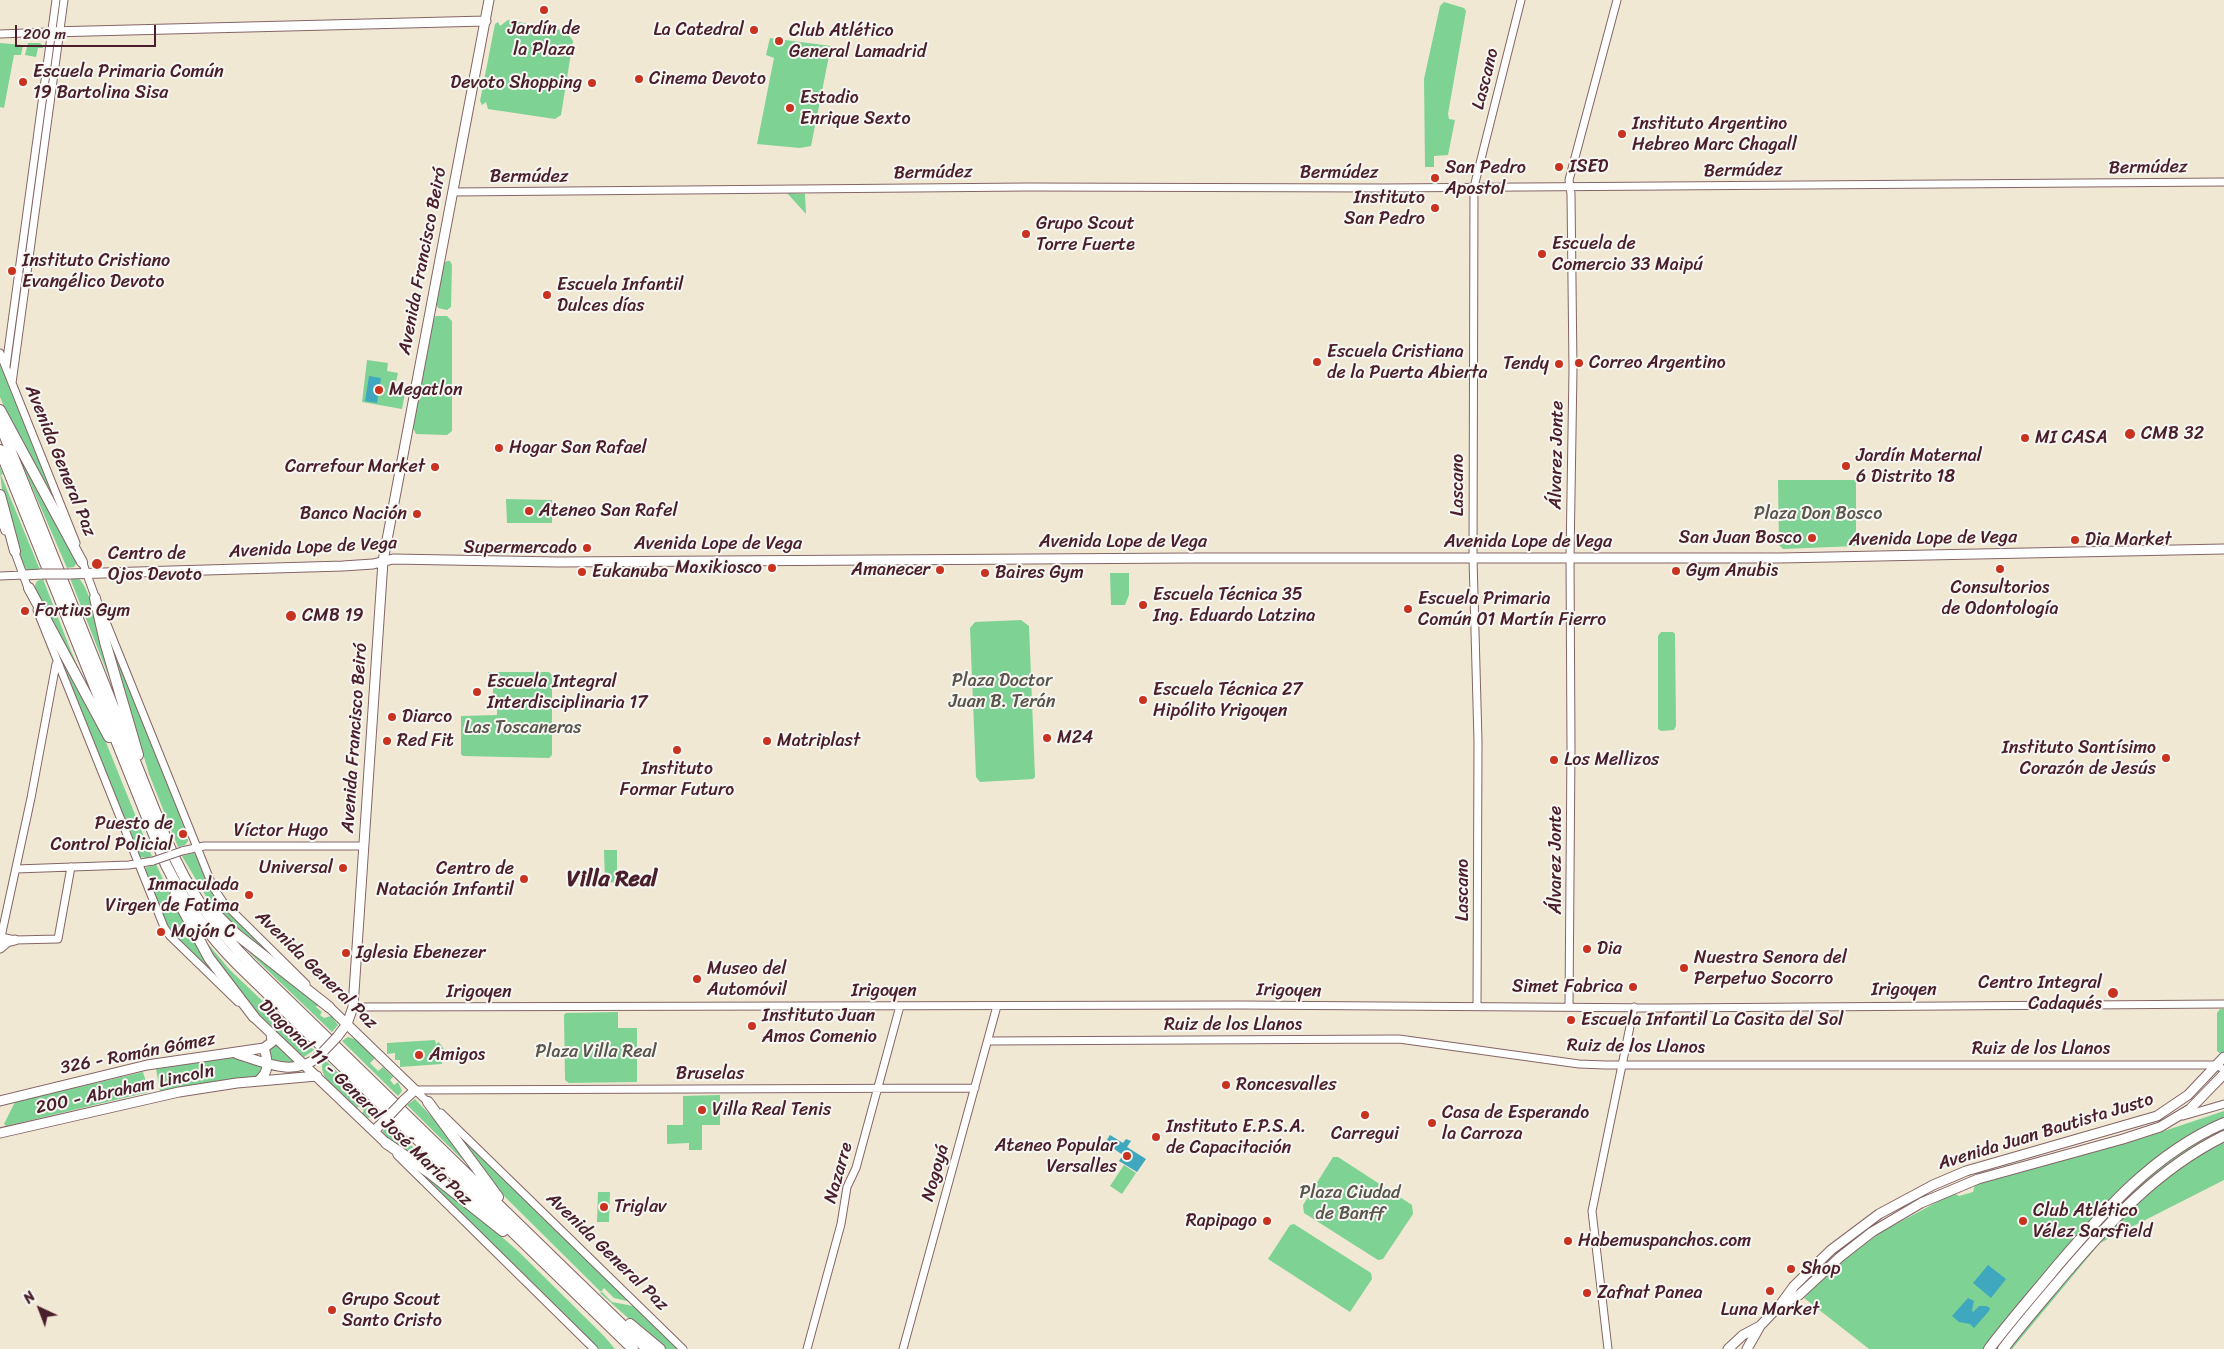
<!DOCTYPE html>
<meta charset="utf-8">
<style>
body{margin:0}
#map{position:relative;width:2224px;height:1349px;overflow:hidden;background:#f1e8d4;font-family:Sriracha,sans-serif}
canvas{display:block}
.north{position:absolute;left:15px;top:1284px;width:50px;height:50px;-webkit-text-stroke:4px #f6f6f2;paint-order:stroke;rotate:317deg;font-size:14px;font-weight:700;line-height:20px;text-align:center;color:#4a1f2b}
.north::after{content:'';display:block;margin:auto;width:18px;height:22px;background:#4a1f2b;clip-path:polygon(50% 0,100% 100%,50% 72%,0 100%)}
.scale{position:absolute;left:15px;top:25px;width:141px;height:22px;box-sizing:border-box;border:2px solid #4a1f2b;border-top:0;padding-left:6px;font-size:15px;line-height:18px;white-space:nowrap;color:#4a1f2b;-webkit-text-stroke:4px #f6f6f2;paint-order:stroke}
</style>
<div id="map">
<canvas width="2224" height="1349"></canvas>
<div class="north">N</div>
<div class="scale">200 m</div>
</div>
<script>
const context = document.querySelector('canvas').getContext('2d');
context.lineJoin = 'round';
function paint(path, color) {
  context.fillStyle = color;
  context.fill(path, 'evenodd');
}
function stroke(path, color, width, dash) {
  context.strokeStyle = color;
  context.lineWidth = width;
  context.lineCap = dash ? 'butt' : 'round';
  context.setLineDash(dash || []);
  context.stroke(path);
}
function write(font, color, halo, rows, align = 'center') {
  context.font = font + ' Sriracha,sans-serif';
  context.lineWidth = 4;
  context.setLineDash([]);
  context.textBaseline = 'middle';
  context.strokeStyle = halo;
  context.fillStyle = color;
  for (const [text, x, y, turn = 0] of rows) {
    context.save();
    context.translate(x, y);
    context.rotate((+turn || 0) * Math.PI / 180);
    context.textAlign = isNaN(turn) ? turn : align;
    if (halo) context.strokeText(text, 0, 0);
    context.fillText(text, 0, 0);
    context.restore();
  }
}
const green = new Path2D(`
 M 1444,2 L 1464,8 L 1466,11 L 1448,114 L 1449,119 L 1455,120 L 1448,155 L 1434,156 L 1434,167 L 1425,167 L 1424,79 L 1440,6 Z
 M 508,20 L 566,31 L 573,41 L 561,115 L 555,119 L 488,109 L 486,102 L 482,105 L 480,101 L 495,24 L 498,22 L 500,26 Z
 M 770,38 L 831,46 L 811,146 L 800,148 L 757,144 L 774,58 L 766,55 Z
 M 0,43 L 23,45 L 21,55 L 14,55 L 4,108 L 0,107 Z
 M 28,43 L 40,43 L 43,46 L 43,48 L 38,48 L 36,57 L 25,55 Z
 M 787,193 L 805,194 L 806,214 Z
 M 447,261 L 450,261 L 452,265 L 451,307 L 447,310 L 438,308 L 436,304 L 444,263 Z
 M 436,316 L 447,316 L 452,321 L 452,431 L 447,435 L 416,434 L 413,428 L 433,320 Z
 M 367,360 L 388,363 L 387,371 L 398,373 L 394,391 L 405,393 L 402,409 L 362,402 Z
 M 0,361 L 66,523 L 13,428 L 0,397 Z
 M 25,463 L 77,562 L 74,567 L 67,568 L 22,464 Z
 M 0,467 L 3,474 L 1,475 L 40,570 L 27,570 C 13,553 0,490 0,467 Z
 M 1778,480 L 1856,480 L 1856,546 L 1783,549 L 1779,545 Z
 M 506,499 L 552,500 L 552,523 L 507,523 Z
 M 1110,573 L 1129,573 L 1129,595 L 1125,605 L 1111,605 Z
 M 70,578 L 78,578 C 93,588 113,681 120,705 Z
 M 43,579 L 71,651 L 90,694 L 34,588 L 37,581 Z
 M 41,618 L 101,730 L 151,854 L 152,856 L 147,858 L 140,857 L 138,855 Z
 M 1021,620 L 1029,626 L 1035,777 L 1033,779 L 980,782 L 976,777 L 970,628 L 975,622 Z
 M 1661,632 L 1673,632 L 1675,634 L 1676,726 L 1674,730 L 1661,731 L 1658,729 L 1658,636 Z
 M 108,635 L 148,730 L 184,827 L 180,831 L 183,839 L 188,839 L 188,841 L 185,845 L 178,847 L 149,774 Z
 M 488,672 L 549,672 L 552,675 L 552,755 L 549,758 L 463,756 L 461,754 L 461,716 L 497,715 L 497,706 L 493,706 L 493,681 L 488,681 Z
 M 604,850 L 617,850 L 617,882 L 605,883 Z
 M 194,853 L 200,861 L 216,897 L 306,986 L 233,927 L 211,905 L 182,856 Z
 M 156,864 L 188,933 L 231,992 C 211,973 185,953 169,929 C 158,911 151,890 142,869 Z
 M 197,931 L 230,970 L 314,1050 L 304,1057 L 259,1017 L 235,989 Z
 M 235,939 L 319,1003 L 316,1007 L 322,1012 L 320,1015 L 324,1018 L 331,1016 L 338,1025 L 332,1032 Z
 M 2220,1009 L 2224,1009 L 2224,1052 L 2221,1054 L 2217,1051 L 2217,1013 Z
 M 618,1012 L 618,1028 L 637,1028 L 637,1082 L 569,1083 L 565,1080 L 564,1015 L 566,1013 Z
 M 348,1037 L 357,1040 L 375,1058 L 370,1063 L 378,1071 L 383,1067 L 393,1077 L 390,1080 L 394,1085 L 398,1082 L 402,1091 L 398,1096 L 342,1041 Z
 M 435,1040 L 436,1044 L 439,1042 L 446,1052 L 442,1057 L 442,1064 L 400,1067 L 400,1060 L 395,1060 L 395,1053 L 387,1054 L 387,1043 Z
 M 276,1044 L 294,1061 L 295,1063 L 270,1062 L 267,1052 Z
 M 234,1057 L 261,1066 L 262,1070 L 259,1078 L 160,1091 L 156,1069 Z
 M 324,1059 L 380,1114 L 368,1118 L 361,1114 L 364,1111 L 359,1106 L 356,1109 C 344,1097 314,1077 324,1059 Z
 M 143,1072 L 149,1092 L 6,1126 L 4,1124 L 15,1102 Z
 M 720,1095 L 720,1125 L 702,1125 L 702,1150 L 689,1150 L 689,1143 L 667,1144 L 667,1125 L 683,1125 L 683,1096 Z
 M 415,1099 L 443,1129 L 473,1170 L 407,1105 Z
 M 2224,1111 L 2224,1180 L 2100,1243 L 2012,1349 L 1869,1349 L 1804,1298 L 1841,1261 L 1883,1231 L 1954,1193 L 1959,1196 L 1973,1192 L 1975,1185 L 2143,1138 Z
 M 390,1124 L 428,1162 L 466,1196 L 386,1138 L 386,1135 L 382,1132 Z
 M 449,1124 L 631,1302 L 614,1298 L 604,1288 L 601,1292 L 500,1192 Z
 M 1333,1157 L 1338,1157 L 1412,1205 L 1413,1214 L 1383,1259 L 1378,1260 L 1304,1213 L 1303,1205 Z
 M 408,1164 L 451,1192 L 519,1252 L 604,1336 L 615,1349 L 599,1349 Z
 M 1124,1165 L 1136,1173 L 1122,1194 L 1110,1186 Z
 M 598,1192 L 610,1192 L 609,1222 L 597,1222 Z
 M 1294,1224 L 1371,1273 L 1372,1279 L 1350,1312 L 1268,1259 L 1290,1225 Z
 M 602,1292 L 612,1302 L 633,1306 L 678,1349 L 663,1349 L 600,1293 Z`);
const water = new Path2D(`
 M 369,376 L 381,378 L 377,403 L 365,401 Z
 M 1110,1135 L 1123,1143 L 1126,1139 L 1131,1141 L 1127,1147 L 1146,1159 L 1137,1172 L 1119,1161 L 1123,1155 L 1105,1143 Z
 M 1988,1265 L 2006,1279 L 1991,1298 L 1973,1283 Z
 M 1968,1298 L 1974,1301 L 1972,1310 L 1973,1312 L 1979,1306 L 1986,1306 L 1990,1308 L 1989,1311 L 1974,1328 L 1970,1324 L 1959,1322 L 1952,1316 Z`);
const minor = new Path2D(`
 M 0,34 L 50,32
 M 453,192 L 1028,187 L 1384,188 L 2224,182
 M 0,353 L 76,543
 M 6,366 L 56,0
 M 12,383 L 64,0
 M 0,517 L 5,531
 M 13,547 L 29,591
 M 81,558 L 97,602
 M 0,576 L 24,575
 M 37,610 L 164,927 L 170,936 L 238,1002
 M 102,612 L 213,887 L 223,902 L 306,984
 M 56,664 L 31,798 L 1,937 L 15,940 L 58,939 L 71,867
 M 182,851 L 204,846 L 364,846
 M 16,869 L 129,865 L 153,861
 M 1477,1006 L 1478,741 L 1473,558 L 1474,187 L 1521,0
 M 1569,1006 L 1571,747 L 1570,558 L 1573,369 L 1571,194 L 1569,180 L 1617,0
 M 353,1007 L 1240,1005 L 1669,1008 L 2224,1004
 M 988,1041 L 1399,1039 L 1579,1064 L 1605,1065 L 2217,1065 L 2224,1070
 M 415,1090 L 975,1088
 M 415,1090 L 431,1105
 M 441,1113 L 683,1349
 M 2183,1116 L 2224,1104
 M 397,1155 L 594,1349
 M 807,1349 L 841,1224 L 847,1187 L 856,1168 L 900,1006
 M 903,1349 L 997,1006
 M 1608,1349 L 1592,1211 L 1634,1007`);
const major = new Path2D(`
 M 50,32 L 486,21
 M 69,574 L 343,566 L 373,564 L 393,559 L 558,562 L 1191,558 L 1780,558 L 2224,549
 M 24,575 L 42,574
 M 0,938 L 1,937
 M 0,948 L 7,942 L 15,940
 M 329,1007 L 415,1090 L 403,1101
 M 254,1017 L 386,1143
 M 337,1037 L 347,1024 L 353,1007 L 383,561 L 489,0
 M 237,1054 C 263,1062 295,1078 319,1056
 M 258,1081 C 270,1072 268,1061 264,1048
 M 0,1101 L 147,1065 L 264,1048 L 272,1042 L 271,1033
 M 374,1131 L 386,1119
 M 0,1133 L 179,1092 L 237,1083 L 317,1076
 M 1783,1304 L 1799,1295 L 1840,1257 L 1872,1232 L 1921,1203 L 1978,1179 L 2123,1139 L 2160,1127 L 2190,1109 L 2224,1074
 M 1728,1349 L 1743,1335 L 1760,1326
 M 1747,1349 L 1760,1326 L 1780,1305 L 1794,1286 L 1831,1250 L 1879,1214 L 1933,1185 L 1966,1171 L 2157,1116 L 2188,1095 L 2224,1057`);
const highway = new Path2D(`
 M 0,410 L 82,562
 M 0,424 L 167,841 C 188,891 213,926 252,965 L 647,1349
 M 0,450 L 166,865 C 185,903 208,935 238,965 L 633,1349
 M 0,495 L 15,551
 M 29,588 L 109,737
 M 95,598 L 105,642 L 138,755
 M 175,895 L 209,958 L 254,1017
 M 207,905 L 236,934 L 329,1007
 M 428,1102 L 498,1197
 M 386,1143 L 430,1173 L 503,1231
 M 630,1324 L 660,1349
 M 1989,1349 C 2010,1321 2034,1294 2057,1266 C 2105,1210 2154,1153 2224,1123
 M 2003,1349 C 2022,1324 2043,1300 2064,1275 C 2110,1221 2159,1168 2224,1136`);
const minorBridge = new Path2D(`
 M 153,861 L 182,851`);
const majorBridge = new Path2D(`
 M 42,574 L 69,574
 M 319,1056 L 337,1037
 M 386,1119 L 403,1101`);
const markers = [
 [544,10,5,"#c8321e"],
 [754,30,5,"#c8321e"],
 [779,41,5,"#c8321e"],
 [639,79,5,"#c8321e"],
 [23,82,5,"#c8321e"],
 [592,83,5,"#c8321e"],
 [790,108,5,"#c8321e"],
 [1622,134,5,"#c8321e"],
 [1559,167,5,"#c8321e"],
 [1435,178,5,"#c8321e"],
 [1435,208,5,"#c8321e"],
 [1026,234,5,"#c8321e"],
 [1542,254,5,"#c8321e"],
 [12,271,5,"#c8321e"],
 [547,295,5,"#c8321e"],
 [1317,362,5,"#c8321e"],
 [1579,363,5,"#c8321e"],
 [1559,364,5,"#c8321e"],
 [379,390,5,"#c8321e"],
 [2130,434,6,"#c8321e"],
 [2025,438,5,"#c8321e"],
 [499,448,5,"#c8321e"],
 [1846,466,5,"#c8321e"],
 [435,467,5,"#c8321e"],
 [529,511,5,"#c8321e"],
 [417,514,5,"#c8321e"],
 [1812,538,5,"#c8321e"],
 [2075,540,5,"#c8321e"],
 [587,548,5,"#c8321e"],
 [97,564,6,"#c8321e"],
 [772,568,5,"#c8321e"],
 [2000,569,5,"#c8321e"],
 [940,570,5,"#c8321e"],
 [1676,571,5,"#c8321e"],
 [582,572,5,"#c8321e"],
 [985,573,5,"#c8321e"],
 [1143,605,5,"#c8321e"],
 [1408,609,5,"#c8321e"],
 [25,611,5,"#c8321e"],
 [291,616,6,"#c8321e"],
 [477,692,5,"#c8321e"],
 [1143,700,5,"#c8321e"],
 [392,717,5,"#c8321e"],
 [1047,738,5,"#c8321e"],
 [387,741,5,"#c8321e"],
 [767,741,5,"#c8321e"],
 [677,750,5,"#c8321e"],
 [2166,758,5,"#c8321e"],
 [1554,760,5,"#c8321e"],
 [183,834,5,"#c8321e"],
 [343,868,5,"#c8321e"],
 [524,879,5,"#c8321e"],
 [249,895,5,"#c8321e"],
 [161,932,5,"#c8321e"],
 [1587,949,5,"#c8321e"],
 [346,953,5,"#c8321e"],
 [1684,968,5,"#c8321e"],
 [697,979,5,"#c8321e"],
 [1633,987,5,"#c8321e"],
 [2113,993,6,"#c8321e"],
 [1571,1020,5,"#c8321e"],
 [752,1026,5,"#c8321e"],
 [419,1055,5,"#c8321e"],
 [1226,1085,5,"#c8321e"],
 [702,1110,5,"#c8321e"],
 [1365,1115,5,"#c8321e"],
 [1432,1123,5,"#c8321e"],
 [1156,1137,5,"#c8321e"],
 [1127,1156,5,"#c8321e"],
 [604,1207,5,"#c8321e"],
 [1267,1221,5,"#c8321e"],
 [2023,1221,5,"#c8321e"],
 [1568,1241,5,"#c8321e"],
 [1791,1269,5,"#c8321e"],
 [1770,1291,5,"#c8321e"],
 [1587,1293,5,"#c8321e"],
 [332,1310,5,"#c8321e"]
];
const poiNames = [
 ["Jardín de",544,29,"center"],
 ["la Plaza",544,50,"center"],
 ["La Catedral",744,30,"right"],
 ["Club Atlético",789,31],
 ["General Lamadrid",789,52],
 ["Escuela Primaria Común",33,72],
 ["19 Bartolina Sisa",33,93],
 ["Cinema Devoto",649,79],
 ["Devoto Shopping",582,83,"right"],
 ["Estadio",800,98],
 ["Enrique Sexto",800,119],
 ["Instituto Argentino",1632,124],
 ["Hebreo Marc Chagall",1632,145],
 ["ISED",1569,167],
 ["San Pedro",1445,168],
 ["Apostol",1445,189],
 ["Instituto",1425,198,"right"],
 ["San Pedro",1425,219,"right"],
 ["Grupo Scout",1036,224],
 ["Torre Fuerte",1036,245],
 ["Escuela de",1552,244],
 ["Comercio 33 Maipú",1552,265],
 ["Instituto Cristiano",22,261],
 ["Evangélico Devoto",22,282],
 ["Escuela Infantil",557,285],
 ["Dulces días",557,306],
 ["Escuela Cristiana",1327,352],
 ["de la Puerta Abierta",1327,373],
 ["Correo Argentino",1589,363],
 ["Tendy",1549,364,"right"],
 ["Megatlon",389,390],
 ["CMB 32",2141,434],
 ["MI CASA",2035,438],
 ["Hogar San Rafael",509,448],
 ["Jardín Maternal",1856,456],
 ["6 Distrito 18",1856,477],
 ["Carrefour Market",425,467,"right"],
 ["Ateneo San Rafel",539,511],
 ["Banco Nación",407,514,"right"],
 ["San Juan Bosco",1802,538,"right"],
 ["Dia Market",2085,540],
 ["Supermercado",577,548,"right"],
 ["Centro de",108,554],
 ["Ojos Devoto",108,575],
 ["Maxikiosco",762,568,"right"],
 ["Amanecer",930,570,"right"],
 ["Gym Anubis",1686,571],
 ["Eukanuba",592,572],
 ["Baires Gym",995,573],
 ["Consultorios",2000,588,"center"],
 ["de Odontología",2000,609,"center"],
 ["Escuela Técnica 35",1153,595],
 ["Ing. Eduardo Latzina",1153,616],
 ["Escuela Primaria",1418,599],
 ["Común 01 Martín Fierro",1418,620],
 ["Fortius Gym",35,611],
 ["CMB 19",302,616],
 ["Escuela Integral",487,682],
 ["Interdisciplinaria 17",487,703],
 ["Escuela Técnica 27",1153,690],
 ["Hipólito Yrigoyen",1153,711],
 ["Diarco",402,717],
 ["M24",1057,738],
 ["Red Fit",397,741],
 ["Matriplast",777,741],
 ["Instituto Santísimo",2156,748,"right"],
 ["Corazón de Jesús",2156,769,"right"],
 ["Los Mellizos",1564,760],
 ["Instituto",677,769,"center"],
 ["Formar Futuro",677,790,"center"],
 ["Puesto de",173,824,"right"],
 ["Control Policial",173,845,"right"],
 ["Universal",333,868,"right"],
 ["Centro de",514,869,"right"],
 ["Natación Infantil",514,890,"right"],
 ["Inmaculada",239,885,"right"],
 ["Virgen de Fatima",239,906,"right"],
 ["Mojón C",171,932],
 ["Dia",1597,949],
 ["Iglesia Ebenezer",356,953],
 ["Nuestra Senora del",1694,958],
 ["Perpetuo Socorro",1694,979],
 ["Museo del",707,969],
 ["Automóvil",707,990],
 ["Centro Integral",2102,983,"right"],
 ["Cadaqués",2102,1004,"right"],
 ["Simet Fabrica",1623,987,"right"],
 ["Instituto Juan",762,1016],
 ["Amos Comenio",762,1037],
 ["Escuela Infantil La Casita del Sol",1581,1020],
 ["Amigos",429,1055],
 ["Roncesvalles",1236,1085],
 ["Villa Real Tenis",712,1110],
 ["Casa de Esperando",1442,1113],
 ["la Carroza",1442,1134],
 ["Instituto E.P.S.A.",1166,1127],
 ["de Capacitación",1166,1148],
 ["Carregui",1365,1134,"center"],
 ["Ateneo Popular",1117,1146,"right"],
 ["Versalles",1117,1167,"right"],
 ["Triglav",614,1207],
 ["Club Atlético",2033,1211],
 ["Vélez Sarsfield",2033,1232],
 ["Rapipago",1257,1221,"right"],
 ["Habemuspanchos.com",1578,1241],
 ["Shop",1801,1269],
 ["Zafnat Panea",1597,1293],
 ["Grupo Scout",342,1300],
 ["Santo Cristo",342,1321],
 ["Luna Market",1770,1310,"center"]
];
const streetNames = [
 ["Lascano",1486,79,-76],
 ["Bermúdez",2148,168,-1],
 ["Bermúdez",1743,171,-1],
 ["Bermúdez",933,173,-1],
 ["Bermúdez",1339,173],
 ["Bermúdez",529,177],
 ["Avenida Francisco Beiró",423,261,-79],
 ["Álvarez Jonte",1557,455,-89],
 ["Avenida General Paz",60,461,68],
 ["Lascano",1458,485,-90],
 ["Avenida Lope de Vega",1933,539,-1],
 ["Avenida Lope de Vega",1123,542],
 ["Avenida Lope de Vega",1528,542],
 ["Avenida Lope de Vega",718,544],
 ["Avenida Lope de Vega",313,548,-3],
 ["Avenida Francisco Beiró",355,738,-86],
 ["Víctor Hugo",281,831],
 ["Álvarez Jonte",1556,860,-90],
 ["Lascano",1463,890,-90],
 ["Avenida General Paz",316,970,44],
 ["Irigoyen",1904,990],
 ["Irigoyen",884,991],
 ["Irigoyen",1289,991,1],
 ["Irigoyen",479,992],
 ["Ruiz de los Llanos",1233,1025],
 ["Ruiz de los Llanos",1636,1047,1],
 ["Ruiz de los Llanos",2041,1049],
 ["326 - Román Gómez",138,1054,-11],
 ["Bruselas",710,1074],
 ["200 - Abraham Lincoln",125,1090,-12],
 ["Diagonal 11 - General José María Paz",365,1103,44],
 ["Avenida Juan Bautista Justo",2046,1132,-17],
 ["Nazarre",839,1173,-74],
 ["Nogoyá",936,1173,-74],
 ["Avenida General Paz",607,1252,44]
];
const parkNames = [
 ["Plaza Don Bosco",1818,514],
 ["Plaza Doctor",1002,681],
 ["Juan B. Terán",1002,702],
 ["Las Toscaneras",523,728],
 ["Plaza Villa Real",596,1052],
 ["Plaza Ciudad",1350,1193],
 ["de Banff",1350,1214]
];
const districtNames = [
 ["Villa Real",612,880]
];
paint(green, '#7ed294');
paint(water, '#3fa8bf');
stroke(minor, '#846566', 9);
stroke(major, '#846566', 11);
stroke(highway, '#846566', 12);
stroke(minor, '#fff', 7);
stroke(major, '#fff', 9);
stroke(highway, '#fff', 10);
stroke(minorBridge, '#846566', 9, []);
stroke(majorBridge, '#846566', 11, []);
stroke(minorBridge, '#fff', 7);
stroke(majorBridge, '#fff', 9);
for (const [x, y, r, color] of markers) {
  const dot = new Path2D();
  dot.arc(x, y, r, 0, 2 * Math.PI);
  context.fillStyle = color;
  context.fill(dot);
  stroke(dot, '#f6f6f2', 2);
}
write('18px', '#4a1f2b', '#f6f6f2', poiNames, 'left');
write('18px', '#4a1f2b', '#f6f6f2', streetNames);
write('18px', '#5a554a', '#f6f6f2', parkNames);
write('bold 22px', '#4a1f2b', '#f6f6f2', districtNames);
</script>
